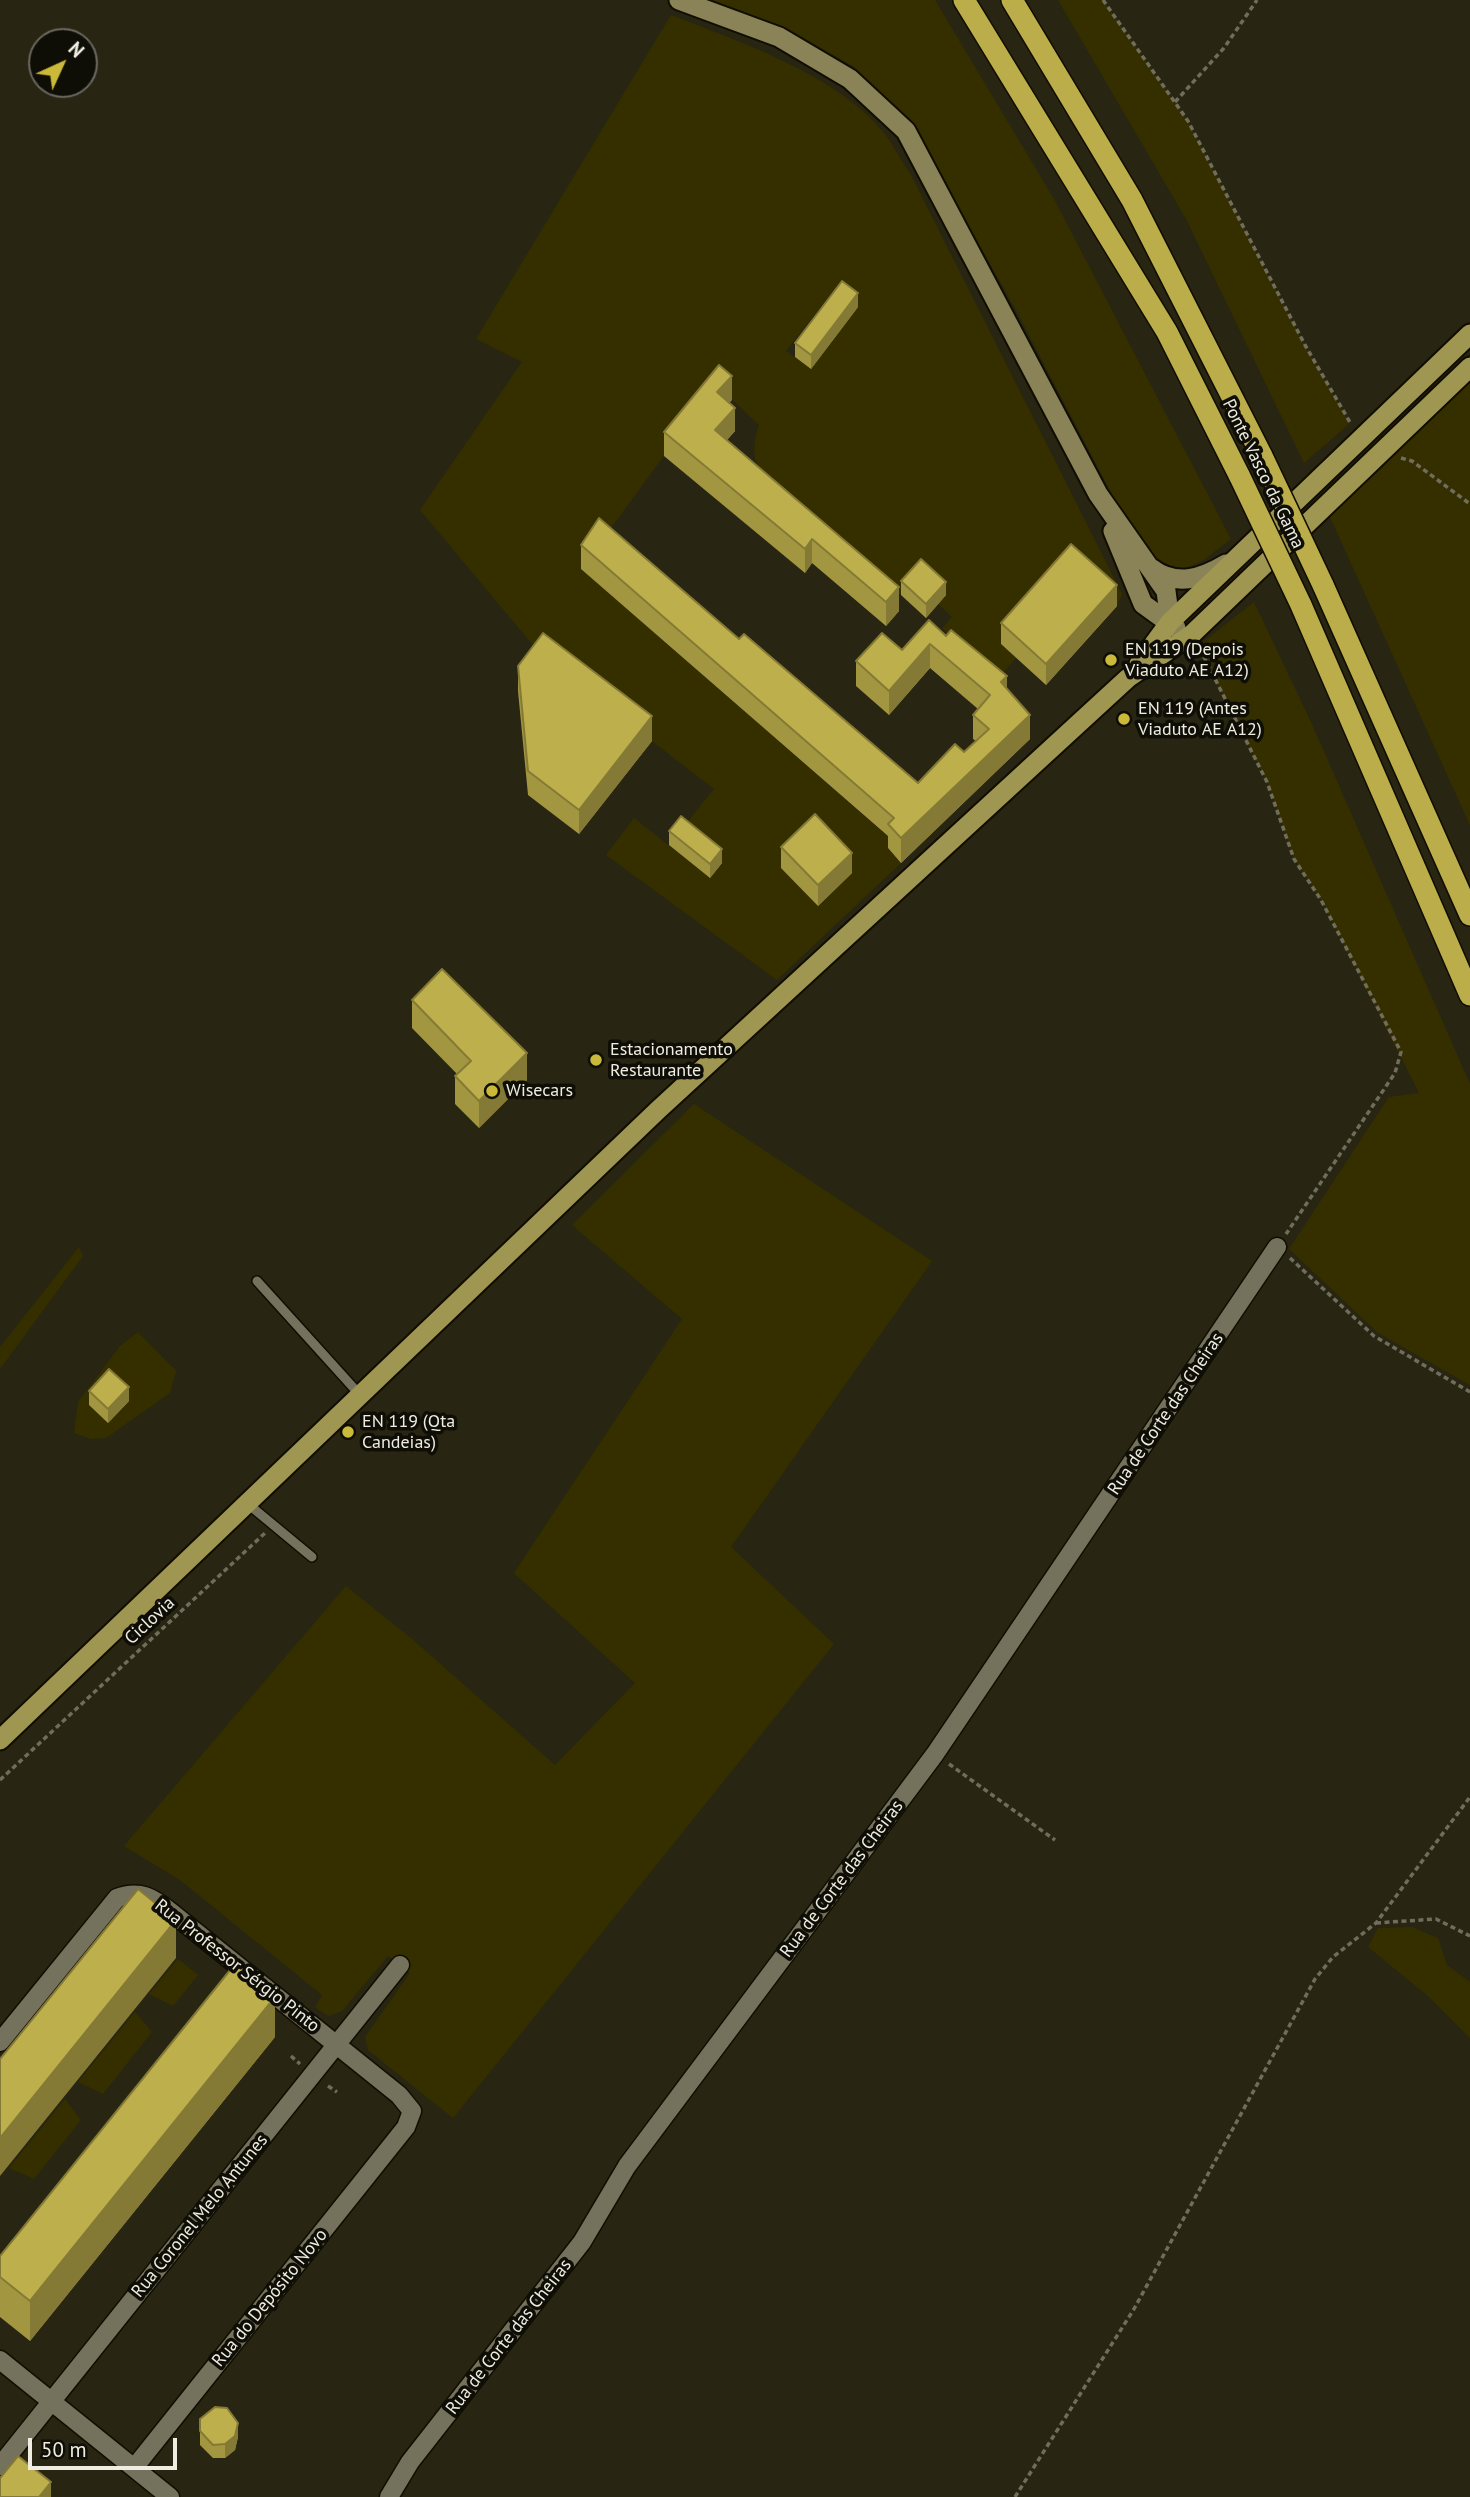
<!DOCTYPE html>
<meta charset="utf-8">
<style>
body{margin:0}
#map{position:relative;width:1470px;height:2497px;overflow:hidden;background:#282512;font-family:"PT Sans",sans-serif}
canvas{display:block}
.north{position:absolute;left:28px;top:28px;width:70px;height:70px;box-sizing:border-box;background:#0f0e06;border:2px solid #69675e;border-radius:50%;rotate:45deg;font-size:19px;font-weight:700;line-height:28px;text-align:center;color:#efede1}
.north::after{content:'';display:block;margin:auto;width:24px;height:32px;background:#cbba39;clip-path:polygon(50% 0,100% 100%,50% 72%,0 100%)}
.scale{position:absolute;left:28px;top:2438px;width:149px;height:32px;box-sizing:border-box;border:4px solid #efede1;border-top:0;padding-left:9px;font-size:21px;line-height:24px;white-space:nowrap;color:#efede1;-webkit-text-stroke:5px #0f0e06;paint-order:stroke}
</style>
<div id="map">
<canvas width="1470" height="2497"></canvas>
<div class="north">N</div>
<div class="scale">50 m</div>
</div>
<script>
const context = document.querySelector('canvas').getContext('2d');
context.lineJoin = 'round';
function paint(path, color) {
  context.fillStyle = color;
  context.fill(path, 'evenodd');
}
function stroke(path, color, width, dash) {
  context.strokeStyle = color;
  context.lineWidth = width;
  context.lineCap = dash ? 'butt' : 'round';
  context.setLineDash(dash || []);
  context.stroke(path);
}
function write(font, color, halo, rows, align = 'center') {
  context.font = font + ' "PT Sans",sans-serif';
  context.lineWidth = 7;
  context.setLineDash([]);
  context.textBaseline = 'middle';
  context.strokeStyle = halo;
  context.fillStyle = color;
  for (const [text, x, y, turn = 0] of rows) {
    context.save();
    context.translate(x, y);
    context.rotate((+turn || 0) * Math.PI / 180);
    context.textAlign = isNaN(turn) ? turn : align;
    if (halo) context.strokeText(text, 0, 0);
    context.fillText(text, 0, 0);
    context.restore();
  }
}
const green = new Path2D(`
 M 701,0 L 935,0 L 1054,199 L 1231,539 L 1205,559 L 1181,571 C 1158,564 1146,552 1132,533 L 1016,310 L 910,122 L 853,66 L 781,26 Z
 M 1058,0 L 1103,0 L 1188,121 L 1305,345 L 1350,423 L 1304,463 L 1186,219 Z
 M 671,15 C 738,41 840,76 885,134 C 894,147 902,162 911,175 L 1122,594 L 1117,606 L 1072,565 L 1001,644 L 1016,658 L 1003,673 L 994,675 L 942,628 L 952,617 L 938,604 L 946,595 L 921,573 L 901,595 L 761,471 C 751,456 754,441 759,425 L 720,388 L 685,427 L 581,569 L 893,841 L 888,849 L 901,863 L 777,980 L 606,855 L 634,818 L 710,878 L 681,830 L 714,789 L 543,657 L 420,510 L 522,362 L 476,339 ZM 834,290 L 858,307 L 811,369 L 786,351 Z
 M 1470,372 L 1470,825 L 1325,506 Z
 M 1254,602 L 1311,722 L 1470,1084 L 1470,1385 L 1378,1333 L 1289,1249 L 1389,1097 L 1419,1093 L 1321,900 L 1294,859 L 1267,782 L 1198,646 Z
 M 694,1104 L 932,1261 L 731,1547 L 834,1644 L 453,2118 L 368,2050 L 365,2037 L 410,1973 L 388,1956 L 342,2011 L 328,2016 L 315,2007 L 322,1995 L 180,1880 L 124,1846 L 346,1586 L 412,1639 L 555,1765 L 635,1683 L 514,1573 L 682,1319 L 572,1225 Z
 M 79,1247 L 83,1256 L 0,1369 L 0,1347 Z
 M 138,1332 L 176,1371 L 170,1393 L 106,1438 L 91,1439 L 74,1433 L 78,1402 L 120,1346 Z
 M 1412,1927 L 1438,1938 L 1447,1965 L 1470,1982 L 1470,2038 L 1429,1997 L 1368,1947 L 1378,1928 Z
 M 178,1959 L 198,1975 L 173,2006 L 149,1994 Z
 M 135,2012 L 152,2032 L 103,2094 L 78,2082 Z
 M 65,2099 L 81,2120 L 34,2179 L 9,2168 Z`);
const path = new Path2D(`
 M 1103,0 L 1188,121 L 1305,345 L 1351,424
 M 1175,102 L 1224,48 L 1257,0
 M 1401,458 L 1412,461 L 1470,504
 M 1200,649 L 1267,782 L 1294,859 L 1321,900 L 1401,1052 L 1395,1073 L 1286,1234
 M 1290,1258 L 1374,1336 L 1470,1392
 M 949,1764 L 1055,1840
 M 0,1780 L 265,1533
 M 1376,1923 L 1436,1919 L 1470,1936
 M 291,2056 L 300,2064
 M 328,2086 L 337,2092
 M 1015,2497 L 1134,2309 L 1315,1979 L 1333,1957 L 1376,1923 L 1470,1797`);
const service = new Path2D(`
 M 257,1281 L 360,1395
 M 248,1504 L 312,1557`);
const minor = new Path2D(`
 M 0,2042 L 117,1898 C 140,1889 153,1898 171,1912 L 399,2095 L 412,2111 L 406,2127 L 134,2468
 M 0,2360 L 170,2497
 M 0,2466 L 400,1965
 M 389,2497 L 410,2462 L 582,2242 L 627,2166 L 935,1754 L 1277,1247`);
const secondary = new Path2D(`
 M 679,0 L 779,37 L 850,79 L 906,131 L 1098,494 L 1166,591 L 1170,622
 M 1113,531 L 1143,604 L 1176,628
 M 1151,568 C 1176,587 1201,579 1226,564`);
const primary = new Path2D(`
 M 1139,664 L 1170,622 L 1470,334
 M 0,1740 L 658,1110 L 1128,678 L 1192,634 L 1470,367`);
const motorway = new Path2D(`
 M 964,0 L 1167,332 L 1240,477
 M 1012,0 L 1132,200 L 1262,456
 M 1323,585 L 1470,915
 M 1301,605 L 1470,995`);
const motorwayBridge = new Path2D(`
 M 1262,456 L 1323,585
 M 1240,477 L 1301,605`);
const wall = new Path2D(`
 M 858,307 L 811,369 L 795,357 L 795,343 Z
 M 732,400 L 729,403 L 735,431 L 727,440 L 899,611 L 886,626 L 812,563 L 805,573 L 664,456 L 664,432 Z
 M 581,545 L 739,639 L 918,783 L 964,752 L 976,741 L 973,739 L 973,715 L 978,709 L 930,668 L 889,715 L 856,686 L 856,661 L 902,650 L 946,636 L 1007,689 L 1030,739 L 901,863 L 888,848 L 888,836 L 581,569 Z
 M 901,581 L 946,595 L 926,618 L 901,595 Z
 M 1117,606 L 1046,685 L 1001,644 L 1001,623 Z
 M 518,666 L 652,741 L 579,834 L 528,795 L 518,691 Z
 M 669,831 L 722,863 L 710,878 L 669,845 Z
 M 781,847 L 852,873 L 818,906 L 781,868 Z
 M 412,1000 L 527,1080 L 479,1128 L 455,1104 L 455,1076 L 457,1074 L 412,1028 Z
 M 89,1391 L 129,1401 L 108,1423 L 89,1405 Z
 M 275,2037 L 30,2341 L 0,2317 L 0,2256 Z
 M 200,2419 L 238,2437 L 235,2450 L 225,2458 L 213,2458 L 200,2445 Z`);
const shadedWall = new Path2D(`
 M 858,293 L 858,307 L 811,369 L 811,355 Z
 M 732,376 L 732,400 L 717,416 L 717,392 Z
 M 735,408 L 735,431 L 715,454 L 715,430 Z
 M 812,539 L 812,563 L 805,573 L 805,549 Z
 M 946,582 L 946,595 L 926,618 L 926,604 Z
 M 1117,585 L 1117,606 L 1046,685 L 1046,664 Z
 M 899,587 L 899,611 L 886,626 L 886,602 Z
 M 930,644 L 930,668 L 889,715 L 889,691 Z
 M 1007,676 L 1007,700 L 1001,682 Z
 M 1030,715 L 1030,739 L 901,863 L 901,838 Z
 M 652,716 L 652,741 L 579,834 L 579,810 Z
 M 722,849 L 722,863 L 710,878 L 710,864 Z
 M 852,853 L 852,873 L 818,906 L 818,885 Z
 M 527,1053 L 527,1080 L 479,1128 L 479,1101 Z
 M 129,1387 L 129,1401 L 108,1423 L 108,1409 Z
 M 176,1920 L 176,1958 L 0,2176 L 0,2138 Z
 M 275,1997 L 275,2037 L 30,2341 L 30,2301 Z
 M 238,2423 L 238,2437 L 235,2450 L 225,2458 L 225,2444 Z
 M 51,2482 L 51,2497 L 39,2497 Z`);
const building = new Path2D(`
 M 842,281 L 858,293 L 811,355 L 795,343 Z
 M 719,365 L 732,376 L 717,392 L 735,408 L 715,430 L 899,587 L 886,602 L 812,539 L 805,549 L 664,432 Z
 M 599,518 L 739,639 L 744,634 L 918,783 L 955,744 L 964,752 L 989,729 L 973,715 L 990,695 L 930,644 L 889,691 L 856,661 L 882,633 L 902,650 L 929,620 L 946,636 L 951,630 L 1007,676 L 1001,682 L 1030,715 L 901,838 L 888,824 L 894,818 L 581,545 Z
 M 1071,544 L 1117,585 L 1046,664 L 1001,623 Z
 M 921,559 L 946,582 L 926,604 L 901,581 Z
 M 543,633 L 652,716 L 579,810 L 528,771 L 518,666 Z
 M 815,814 L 852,853 L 818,885 L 781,847 Z
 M 681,816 L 722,849 L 710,864 L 669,831 Z
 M 442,969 L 527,1053 L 479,1101 L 455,1076 L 471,1061 L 412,1000 Z
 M 109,1369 L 129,1387 L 108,1409 L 89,1391 Z
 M 138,1889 L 176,1920 L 0,2138 L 0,2059 Z
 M 235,1964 L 275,1997 L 30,2301 L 0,2277 L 0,2256 Z
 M 215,2407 L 227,2408 L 238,2423 L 235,2436 L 225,2444 L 213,2445 L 200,2431 L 200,2419 Z
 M 18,2456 L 51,2482 L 39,2497 L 0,2497 L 0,2478 Z`);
const markers = [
 [1111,660,7,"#cbba39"],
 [1124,719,7,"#cbba39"],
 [596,1060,7,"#cbba39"],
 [492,1091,7,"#cbba39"],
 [348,1432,7,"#cbba39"]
];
const streetNames = [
 ["Ponte Vasco da Gama",1263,474,64],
 ["Rua de Corte das Cheiras",1166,1414,-56],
 ["Ciclovia",150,1621,-43],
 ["Rua de Corte das Cheiras",842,1879,-53],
 ["Rua Professor Sérgio Pinto",237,1966,38],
 ["Rua Coronel Melo Antunes",200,2216,-51],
 ["Rua do Depósito Novo",270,2298,-51],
 ["Rua de Corte das Cheiras",509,2337,-52]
];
const poiNames = [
 ["EN 119 (Depois",1125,650],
 ["Viaduto AE A12)",1125,671],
 ["EN 119 (Antes",1138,709],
 ["Viaduto AE A12)",1138,730],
 ["Estacionamento",610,1050],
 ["Restaurante",610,1071],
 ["Wisecars",506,1091],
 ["EN 119 (Qta",362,1422],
 ["Candeias)",362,1443]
];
paint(green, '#352f00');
stroke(service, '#110e01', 12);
stroke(minor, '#110e01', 21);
stroke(secondary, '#110e01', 23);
stroke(primary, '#110e01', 23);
stroke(motorway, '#110e01', 24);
stroke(path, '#706d5d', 3.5, [5, 3.5]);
stroke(service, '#74715c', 9);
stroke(minor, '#74715c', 18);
stroke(secondary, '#898357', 19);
stroke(primary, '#9f9651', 19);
stroke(motorway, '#bbae4a', 21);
stroke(motorwayBridge, '#110e01', 24, []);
stroke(motorwayBridge, '#bbae4a', 21);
paint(wall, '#a39641');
paint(shadedWall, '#847a35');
paint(building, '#bdaf4c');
stroke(building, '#847a35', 2);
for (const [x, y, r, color] of markers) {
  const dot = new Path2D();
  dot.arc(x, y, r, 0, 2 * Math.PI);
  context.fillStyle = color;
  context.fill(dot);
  stroke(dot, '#0f0e06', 2.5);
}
write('18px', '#efede1', '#0f0e06', streetNames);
write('18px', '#efede1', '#0f0e06', poiNames, 'left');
</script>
